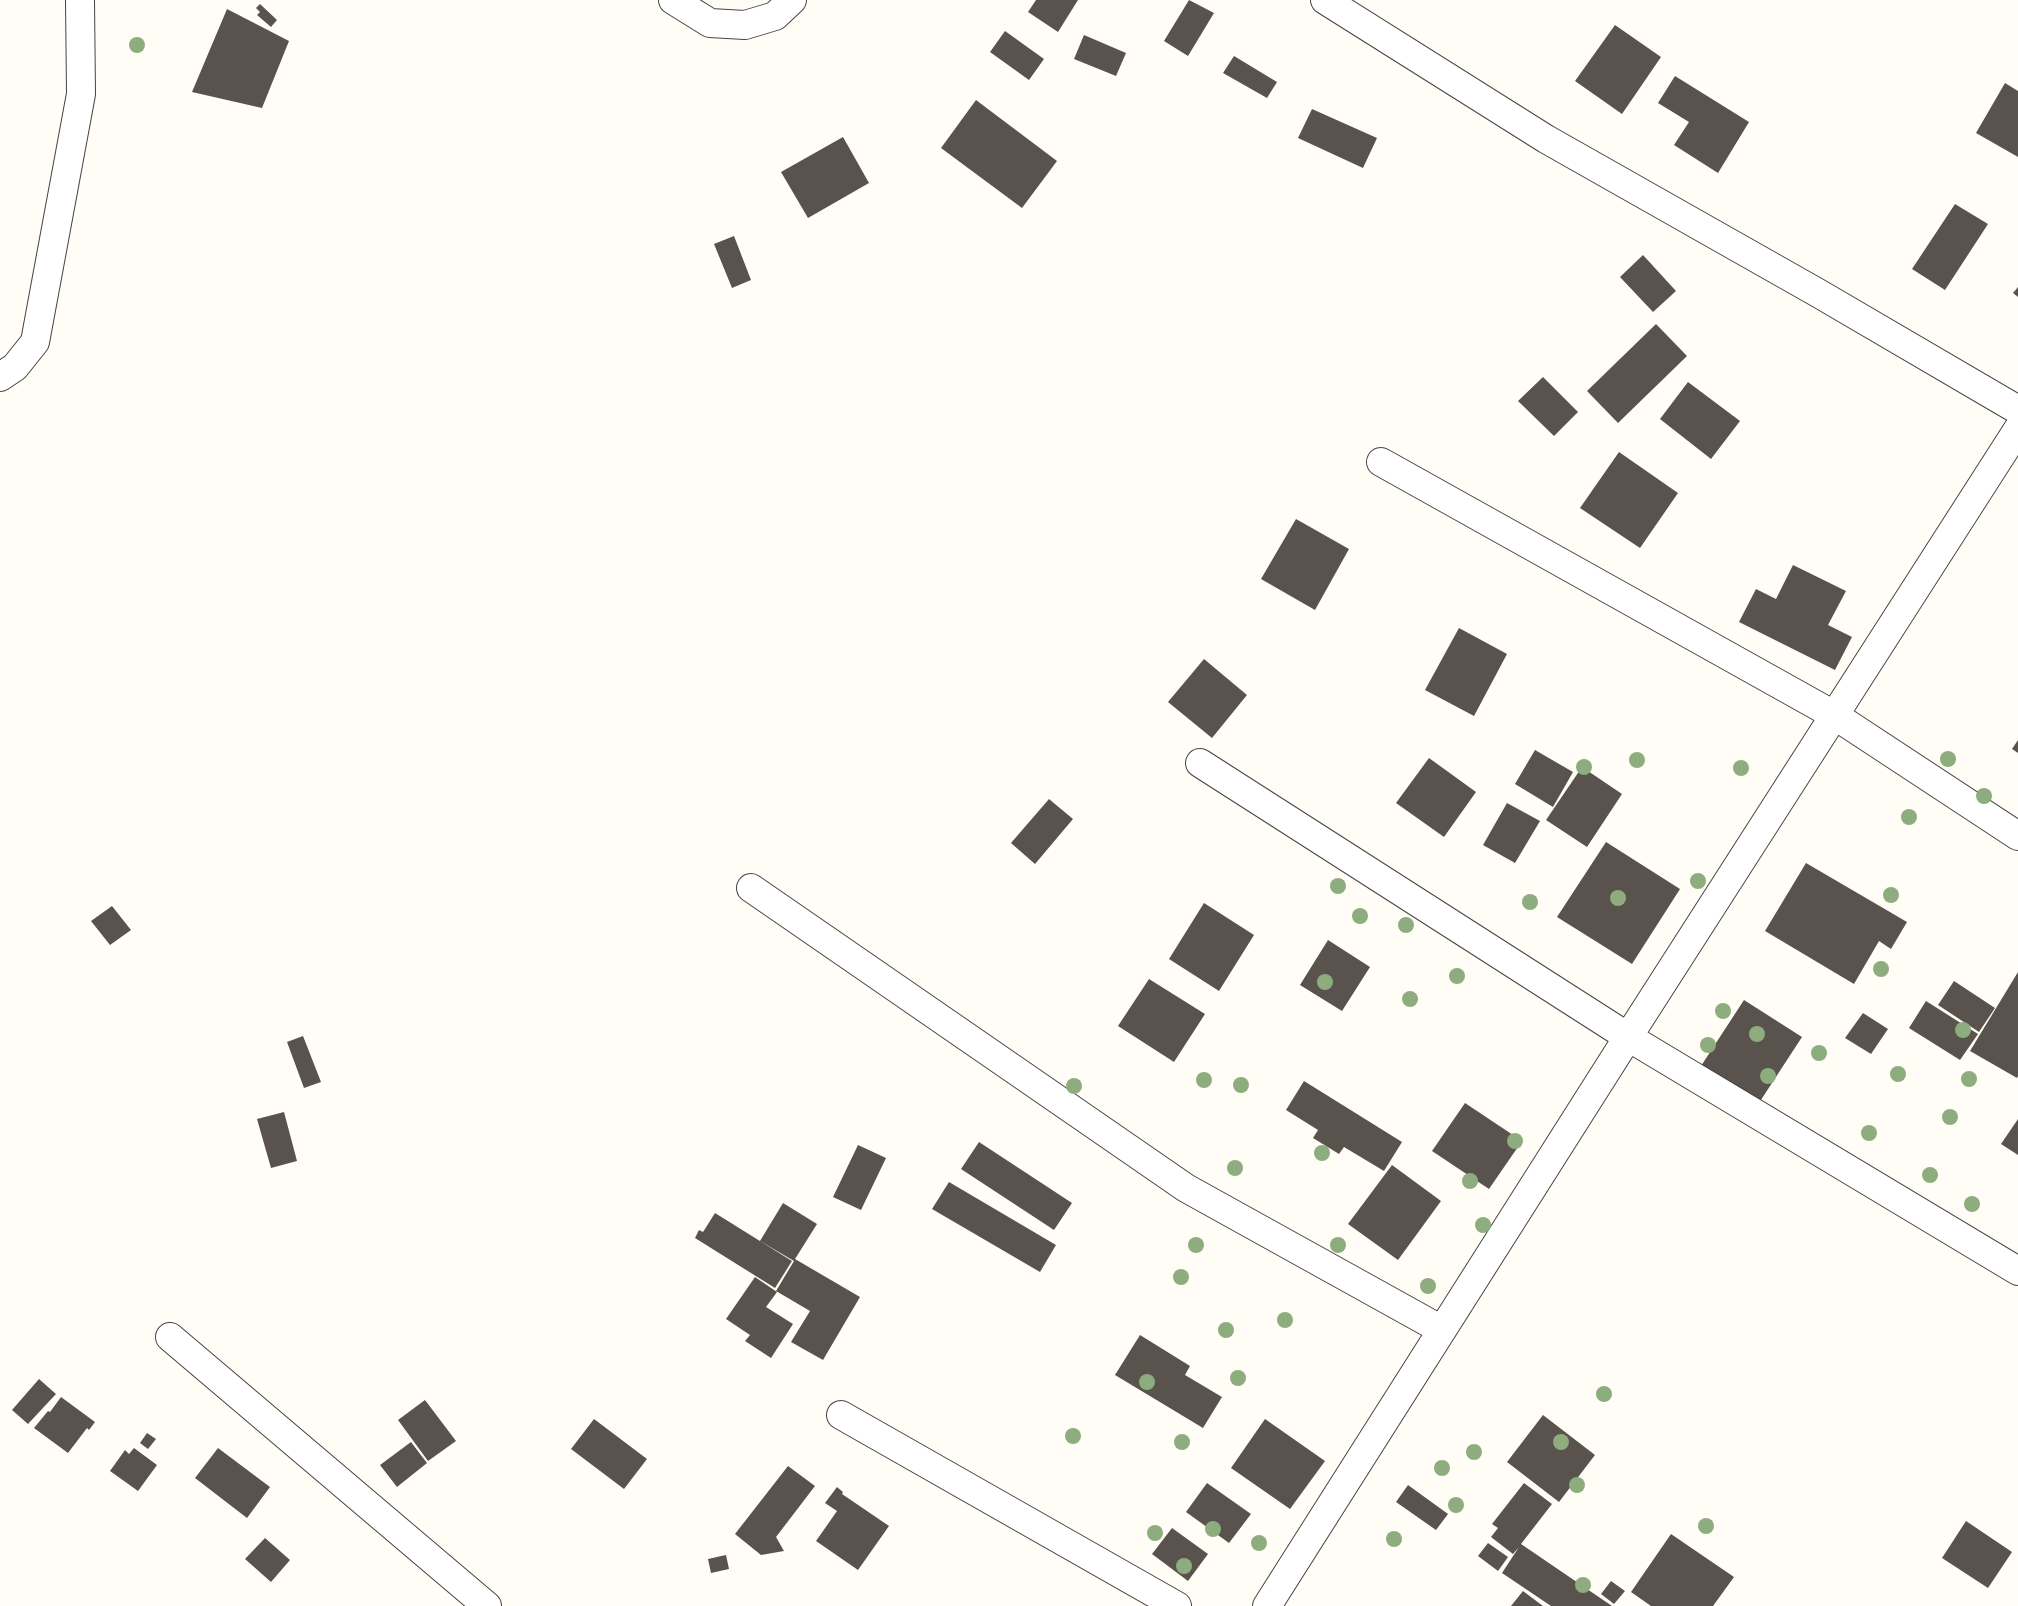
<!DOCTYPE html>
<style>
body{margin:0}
canvas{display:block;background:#fffdf5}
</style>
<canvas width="2018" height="1606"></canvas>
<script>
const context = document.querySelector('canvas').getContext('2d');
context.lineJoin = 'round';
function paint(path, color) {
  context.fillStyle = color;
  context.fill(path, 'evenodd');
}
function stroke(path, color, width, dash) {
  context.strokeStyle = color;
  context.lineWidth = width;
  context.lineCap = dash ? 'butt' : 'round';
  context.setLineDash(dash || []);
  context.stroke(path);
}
const building = new Path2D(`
 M 1036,0 L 1078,0 L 1058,32 L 1028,12 Z
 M 1189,0 L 1214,13 L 1188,56 L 1164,41 Z
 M 260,4 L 277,20 L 271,27 L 257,15 L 260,12 L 256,8 Z
 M 227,9 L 289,41 L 262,108 L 192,92 Z
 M 1615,25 L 1661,57 L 1622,114 L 1575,81 Z
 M 1005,31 L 1044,59 L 1029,80 L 990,52 Z
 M 1084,35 L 1126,53 L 1116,76 L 1074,59 Z
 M 1234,56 L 1277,82 L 1267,98 L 1223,73 Z
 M 1675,76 L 1749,122 L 1718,173 L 1674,145 L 1689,122 L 1658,103 Z
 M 2005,83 L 2018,91 L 2018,157 L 1976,133 Z
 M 976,100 L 1057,161 L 1022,208 L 941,148 Z
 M 1312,109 L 1377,138 L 1363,168 L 1298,138 Z
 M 843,137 L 869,183 L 808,218 L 781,172 Z
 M 1955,204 L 1988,224 L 1945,290 L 1912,269 Z
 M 734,236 L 751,280 L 732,288 L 714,244 Z
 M 1643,255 L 1676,291 L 1653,312 L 1620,277 Z
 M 2018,287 L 2018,297 L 2013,293 Z
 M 1656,324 L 1687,356 L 1618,423 L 1587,391 Z
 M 1543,377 L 1578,412 L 1554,436 L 1518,401 Z
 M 1688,382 L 1740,421 L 1711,459 L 1660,419 Z
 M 1619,452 L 1678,493 L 1640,548 L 1580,508 Z
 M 1296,519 L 1349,549 L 1315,610 L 1261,579 Z
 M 1793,565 L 1846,591 L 1828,625 L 1852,637 L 1835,670 L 1739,622 L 1756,589 L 1776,599 Z
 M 1459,628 L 1507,654 L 1474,716 L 1425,690 Z
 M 1204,659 L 1247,695 L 1212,738 L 1168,702 Z
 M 2018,740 L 2018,753 L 2012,749 Z
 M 1535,750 L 1573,772 L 1553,807 L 1515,784 Z
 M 1429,758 L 1476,792 L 1444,837 L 1396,803 Z
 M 1582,767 L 1622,794 L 1587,847 L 1546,820 Z
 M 1049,799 L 1073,819 L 1035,864 L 1011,843 Z
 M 1507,803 L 1540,821 L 1515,863 L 1483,845 Z
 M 1606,842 L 1680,889 L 1632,964 L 1557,917 Z
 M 1806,863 L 1907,922 L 1891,949 L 1879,941 L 1854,984 L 1765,931 Z
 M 1204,903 L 1254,935 L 1219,991 L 1169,959 Z
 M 112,906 L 131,930 L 110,945 L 91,921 Z
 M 1328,940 L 1370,967 L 1342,1011 L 1300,985 Z
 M 2018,972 L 2018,1076 L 2017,1078 L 1970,1051 Z
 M 1149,979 L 1205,1014 L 1174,1062 L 1118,1026 Z
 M 1954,981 L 1995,1008 L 1979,1032 L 1938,1005 Z
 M 1744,1000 L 1802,1037 L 1757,1106 L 1699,1069 Z
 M 1926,1001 L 1978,1034 L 1960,1060 L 1909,1028 Z
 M 1863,1013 L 1888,1029 L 1871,1054 L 1845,1038 Z
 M 303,1036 L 321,1082 L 304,1088 L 287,1042 Z
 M 1304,1081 L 1402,1142 L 1384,1171 L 1344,1147 L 1339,1154 L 1313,1138 L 1318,1130 L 1286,1110 Z
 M 1465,1103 L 1522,1141 L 1489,1189 L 1432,1151 Z
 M 284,1112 L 297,1161 L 271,1168 L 257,1119 Z
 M 2018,1119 L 2018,1155 L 2001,1144 Z
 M 979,1142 L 1072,1203 L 1054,1230 L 961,1169 Z
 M 858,1145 L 886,1158 L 861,1210 L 833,1197 Z
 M 1392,1165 L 1441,1201 L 1398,1260 L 1348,1224 Z
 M 949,1182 L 1056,1245 L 1040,1272 L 932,1209 Z
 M 783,1203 L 817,1224 L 795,1259 L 860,1297 L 823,1360 L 791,1342 L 810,1311 L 776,1291 L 794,1261 L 760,1241 Z
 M 715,1213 L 792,1261 L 775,1288 L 695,1238 L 699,1230 L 703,1232 Z
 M 755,1277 L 777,1292 L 766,1307 L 793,1324 L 771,1358 L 745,1341 L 750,1335 L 726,1319 Z
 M 1140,1335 L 1190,1366 L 1185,1375 L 1222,1397 L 1203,1428 L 1115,1375 Z
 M 39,1379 L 56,1394 L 28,1424 L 12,1410 Z
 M 61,1397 L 95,1422 L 89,1430 L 87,1428 L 68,1453 L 34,1428 L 48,1411 L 50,1412 Z
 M 425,1400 L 456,1441 L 428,1461 L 398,1420 Z
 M 1543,1415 L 1595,1455 L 1559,1502 L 1507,1462 Z
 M 594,1419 L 647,1459 L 624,1489 L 571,1449 Z
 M 1265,1419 L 1325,1461 L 1290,1509 L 1231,1468 Z
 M 147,1433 L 156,1439 L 148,1449 L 140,1443 Z
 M 411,1442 L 427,1463 L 397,1487 L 380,1465 Z
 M 134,1448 L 157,1465 L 138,1491 L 110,1471 L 125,1450 L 129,1454 Z
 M 218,1448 L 270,1487 L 247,1518 L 195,1478 Z
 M 788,1466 L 815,1486 L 776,1537 L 784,1551 L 761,1555 L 735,1534 Z
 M 1207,1483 L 1251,1514 L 1229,1543 L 1186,1512 Z
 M 1524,1483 L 1552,1504 L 1521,1544 L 1612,1606 L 1551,1606 L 1502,1573 L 1519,1547 L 1513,1554 L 1491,1537 L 1498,1528 L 1492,1524 Z
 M 1408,1485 L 1448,1514 L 1436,1530 L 1396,1502 Z
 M 837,1487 L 843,1492 L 842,1494 L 889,1526 L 858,1570 L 816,1541 L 837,1511 L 825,1503 Z
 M 1966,1521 L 2012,1552 L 1988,1588 L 1942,1558 Z
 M 1172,1528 L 1208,1554 L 1188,1581 L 1152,1554 Z
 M 1671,1534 L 1734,1577 L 1713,1606 L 1651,1606 L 1631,1592 Z
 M 265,1538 L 290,1560 L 271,1582 L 245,1559 Z
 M 1488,1543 L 1508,1557 L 1498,1571 L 1478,1556 Z
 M 726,1555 L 729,1569 L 711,1573 L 708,1559 Z
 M 1611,1581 L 1625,1591 L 1614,1604 L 1601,1594 Z
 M 1523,1591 L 1543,1606 L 1511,1606 Z`);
const minor = new Path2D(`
 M 673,0 L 710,23 L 745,25 L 775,16 L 792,0
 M 1325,0 L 1546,139 L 1818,293 L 2018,410
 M 0,377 L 15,367 L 35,342 L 81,94 L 80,0
 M 1381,462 L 1834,715 L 2018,836
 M 1200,763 L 1628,1037 L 2018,1271
 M 751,888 L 1186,1188 L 1442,1330
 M 170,1337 L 487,1606
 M 841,1415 L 1177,1606
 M 1267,1606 L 1628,1037 L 2018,429`);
const trees = [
 [137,45],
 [1948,759],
 [1637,760],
 [1584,767],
 [1741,768],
 [1984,796],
 [1909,817],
 [1698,881],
 [1338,886],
 [1891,895],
 [1618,898],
 [1530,902],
 [1360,916],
 [1406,925],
 [1881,969],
 [1457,976],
 [1325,982],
 [1410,999],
 [1723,1011],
 [1963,1030],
 [1757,1034],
 [1708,1045],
 [1819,1053],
 [1898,1074],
 [1768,1076],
 [1969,1079],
 [1204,1080],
 [1241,1085],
 [1074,1086],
 [1950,1117],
 [1869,1133],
 [1515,1141],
 [1322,1153],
 [1235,1168],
 [1930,1175],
 [1470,1181],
 [1972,1204],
 [1483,1225],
 [1196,1245],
 [1338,1245],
 [1181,1277],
 [1428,1286],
 [1285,1320],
 [1226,1330],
 [1238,1378],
 [1147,1382],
 [1604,1394],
 [1073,1436],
 [1182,1442],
 [1561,1442],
 [1474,1452],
 [1442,1468],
 [1577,1485],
 [1456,1505],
 [1706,1526],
 [1213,1529],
 [1155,1533],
 [1394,1539],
 [1259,1543],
 [1184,1566],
 [1583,1585]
];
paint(building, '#5a524d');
stroke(minor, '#444', 30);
stroke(minor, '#fff', 28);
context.fillStyle = '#8dad7f';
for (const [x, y] of trees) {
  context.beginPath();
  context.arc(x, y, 8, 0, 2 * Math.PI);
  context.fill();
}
</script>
